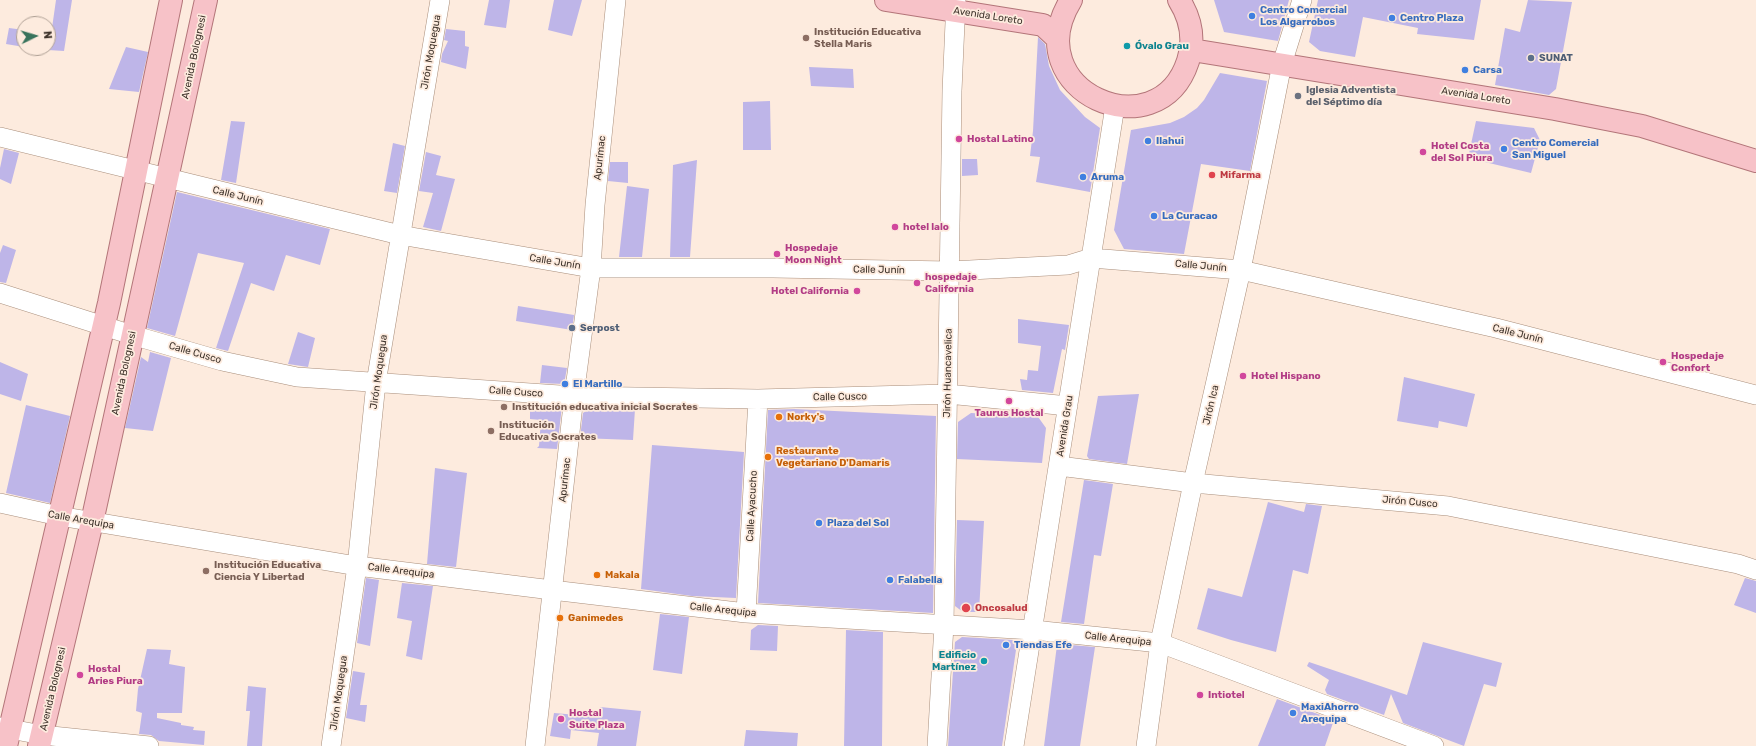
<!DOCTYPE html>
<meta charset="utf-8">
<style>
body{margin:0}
#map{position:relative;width:1756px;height:746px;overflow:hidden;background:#fdebde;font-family:Rubik,sans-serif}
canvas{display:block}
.north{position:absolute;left:16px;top:16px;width:40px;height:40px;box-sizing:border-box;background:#fdebde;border:1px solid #b0a196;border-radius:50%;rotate:85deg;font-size:11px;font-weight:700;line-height:16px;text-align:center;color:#3d322a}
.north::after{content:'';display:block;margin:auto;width:14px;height:18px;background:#38735c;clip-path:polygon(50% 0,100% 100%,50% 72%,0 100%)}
</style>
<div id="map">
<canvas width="1756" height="746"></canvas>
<div class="north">N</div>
</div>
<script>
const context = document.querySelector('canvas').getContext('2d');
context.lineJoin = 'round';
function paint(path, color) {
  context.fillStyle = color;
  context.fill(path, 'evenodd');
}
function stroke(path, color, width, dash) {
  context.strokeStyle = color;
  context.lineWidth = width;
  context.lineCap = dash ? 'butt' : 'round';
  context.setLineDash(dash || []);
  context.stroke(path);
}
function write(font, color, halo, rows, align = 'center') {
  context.font = font + ' Rubik,sans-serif';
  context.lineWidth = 3.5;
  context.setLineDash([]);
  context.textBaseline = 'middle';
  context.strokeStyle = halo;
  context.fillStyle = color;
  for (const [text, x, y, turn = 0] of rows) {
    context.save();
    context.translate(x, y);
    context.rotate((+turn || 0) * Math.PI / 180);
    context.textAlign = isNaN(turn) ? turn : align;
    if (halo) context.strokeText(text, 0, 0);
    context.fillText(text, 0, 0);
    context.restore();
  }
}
const building = new Path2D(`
 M 56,0 L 72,0 L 64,51 L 48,50 L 48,35 L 51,35 Z
 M 489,0 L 510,0 L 506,28 L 484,25 Z
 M 554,0 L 582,0 L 572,36 L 548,30 Z
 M 1214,0 L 1289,0 L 1278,41 L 1224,32 Z
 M 1318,0 L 1481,0 L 1474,40 L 1417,34 L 1418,28 L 1363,17 L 1355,57 L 1320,51 L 1309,42 Z
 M 1528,0 L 1572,2 L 1556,89 L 1549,95 L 1495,85 L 1505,28 L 1520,32 Z
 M 9,28 L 24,30 L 24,47 L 6,44 Z
 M 446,29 L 465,31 L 465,46 L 469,47 L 466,69 L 441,62 L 442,54 L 448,41 L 444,40 Z
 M 1038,37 L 1045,44 L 1049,66 L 1060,90 L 1085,117 L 1100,128 L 1090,192 L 1036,182 L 1040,157 L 1030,156 L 1033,131 Z
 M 126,47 L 148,52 L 139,92 L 109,89 Z
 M 809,67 L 853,69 L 854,88 L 811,86 Z
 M 1220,73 L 1267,81 L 1250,171 L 1201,164 L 1184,254 L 1124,249 L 1114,230 L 1131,130 L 1170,123 L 1184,117 L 1197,108 L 1204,100 Z
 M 770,101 L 771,150 L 743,150 L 743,102 Z
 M 231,121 L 245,122 L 236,183 L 221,180 Z
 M 1476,121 L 1534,128 L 1540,140 L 1531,173 L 1468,158 Z
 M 393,143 L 405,146 L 397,193 L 384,191 Z
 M 4,149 L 19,153 L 11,184 L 0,179 L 0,168 Z
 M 426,152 L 441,156 L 436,175 L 455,179 L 441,231 L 423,227 L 433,193 L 419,191 Z
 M 962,159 L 977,159 L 978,175 L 962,176 Z
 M 697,160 L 690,257 L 670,257 L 673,165 Z
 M 610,162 L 628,162 L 628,183 L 608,181 Z
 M 627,186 L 649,189 L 642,257 L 619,257 Z
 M 177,192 L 330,229 L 320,265 L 286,255 L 274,291 L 251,283 L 228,351 L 216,348 L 244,263 L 198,253 L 175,336 L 147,328 Z
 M 3,245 L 16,250 L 6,283 L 0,282 L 0,253 Z
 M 518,306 L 574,315 L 572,330 L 516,321 Z
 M 1018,319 L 1069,325 L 1065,350 L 1062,349 L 1053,393 L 1022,390 L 1020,379 L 1027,380 L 1028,370 L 1038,371 L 1041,346 L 1018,343 Z
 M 298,332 L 315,338 L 308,367 L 288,364 Z
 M 150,352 L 171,358 L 153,431 L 125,428 L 141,357 L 148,362 Z
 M 0,362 L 28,374 L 21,401 L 0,394 Z
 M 542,365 L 567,368 L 564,384 L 540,383 Z
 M 1404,377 L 1475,394 L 1467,427 L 1439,421 L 1438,428 L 1397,421 Z
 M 1139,394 L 1127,464 L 1089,459 L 1087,456 L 1098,396 Z
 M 530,404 L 562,406 L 557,449 L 537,448 L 539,446 L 541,420 L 530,419 Z
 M 26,405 L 70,416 L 50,503 L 6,493 Z
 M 589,409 L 635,409 L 633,440 L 580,438 L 583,413 Z
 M 794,409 L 936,416 L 933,613 L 758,603 L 768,410 Z
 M 971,413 L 1026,416 L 1026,413 L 1036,414 L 1046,428 L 1042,463 L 957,459 L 958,422 Z
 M 652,445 L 744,452 L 736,598 L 692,596 L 641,589 Z
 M 435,468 L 467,473 L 456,567 L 427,564 Z
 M 1084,480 L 1113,484 L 1101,556 L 1094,555 L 1084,624 L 1061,622 Z
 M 1268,502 L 1304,512 L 1306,504 L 1322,506 L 1308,574 L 1293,570 L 1276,652 L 1231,640 L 1197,629 L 1208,588 L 1242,597 Z
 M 957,520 L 984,521 L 979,612 L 963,612 L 955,606 Z
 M 366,578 L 379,580 L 370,646 L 357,643 Z
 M 1745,578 L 1756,581 L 1756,613 L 1734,605 Z
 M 402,583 L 433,586 L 422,660 L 406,656 L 412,621 L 397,618 Z
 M 660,614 L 689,617 L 682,674 L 653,670 Z
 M 758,625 L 778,626 L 777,651 L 750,650 L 751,630 Z
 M 846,630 L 883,632 L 882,746 L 844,746 Z
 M 962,637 L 1014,640 L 1017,643 L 1002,746 L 948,746 L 955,642 Z
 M 1423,642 L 1502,663 L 1496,687 L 1484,684 L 1464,746 L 1403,723 L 1391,694 L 1384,715 L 1327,694 L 1325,690 L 1329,680 L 1307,666 L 1309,662 L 1407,695 Z
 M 1059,644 L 1095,647 L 1080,746 L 1044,746 L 1057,645 Z
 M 147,649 L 171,650 L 169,664 L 185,667 L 182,713 L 157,713 L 157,718 L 181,723 L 181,725 L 194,727 L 193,730 L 205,731 L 204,745 L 159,741 L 151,735 L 139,734 L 142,713 L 136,711 L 138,689 Z
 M 353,671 L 365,673 L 360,705 L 367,705 L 365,722 L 346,718 Z
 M 248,686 L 266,688 L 262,746 L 247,746 L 250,711 L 246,711 Z
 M 1277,699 L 1334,720 L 1325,746 L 1258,746 Z
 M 600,707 L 641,711 L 636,746 L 597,746 L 599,733 L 571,730 L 570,739 L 550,736 L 554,713 L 600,717 Z
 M 746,730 L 798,733 L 797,746 L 744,746 Z`);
const minor = new Path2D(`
 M 0,137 L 400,235 L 591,268 L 773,268 L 950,271 L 1068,265 L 1091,258 L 1241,270 L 1496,328 L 1756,395
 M 0,293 L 132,335 L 222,361 L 297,377 L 574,396 L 758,399 L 948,394 L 1068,406
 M 1059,466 L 1193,483 L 1448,506 L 1738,564 L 1756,570
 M 0,503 L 59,516 L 357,566 L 552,590 L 746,613 L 1033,630 L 1160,643 L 1434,746
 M 746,613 L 758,399
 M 0,727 L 42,735 L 149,746
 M 331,746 L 357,566 L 376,383 L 440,0
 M 535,746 L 574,396 L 591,268 L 595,205 L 616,0
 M 937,746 L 944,625 L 952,91 L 956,0
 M 1014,746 L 1115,106
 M 1146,746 L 1160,643 L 1193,483 L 1241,270 L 1282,64 L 1302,0`);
const major = new Path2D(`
 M 886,0 L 1043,25 L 1058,39
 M 1071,0 C 1015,91 1158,153 1188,61 C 1195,39 1191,19 1179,0
 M 1192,50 L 1555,109 L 1642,126 L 1756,161
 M 6,746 L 109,303 L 171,0
 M 39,746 L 92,522 L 206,0`);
const markers = [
 [1252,16,4,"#3f7fe0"],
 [1392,18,4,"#3f7fe0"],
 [806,38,4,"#8d6e63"],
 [1127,46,4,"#0f9aa8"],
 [1531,58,4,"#5c6f8a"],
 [1465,70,4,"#3f7fe0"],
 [1298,96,4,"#6b7280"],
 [959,139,4,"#d1479c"],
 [1148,141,4,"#3f7fe0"],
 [1504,149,4,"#3f7fe0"],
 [1423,152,4,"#d1479c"],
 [1212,175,4,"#e0444e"],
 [1083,177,4,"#3f7fe0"],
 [1154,216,4,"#3f7fe0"],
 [895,227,4,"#d1479c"],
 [777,254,4,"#d1479c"],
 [917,283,4,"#d1479c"],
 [857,291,4,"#d1479c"],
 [572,328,4,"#5c6f8a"],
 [1663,362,4,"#d1479c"],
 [1243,376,4,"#d1479c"],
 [565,384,4,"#3f7fe0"],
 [1009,401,4,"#d1479c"],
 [504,407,4,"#8d6e63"],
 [779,417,4,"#e8710a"],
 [491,431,4,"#8d6e63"],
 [768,457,4,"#e8710a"],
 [819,523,4,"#3f7fe0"],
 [206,571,4,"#8d6e63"],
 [597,575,4,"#e8710a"],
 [890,580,4,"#3f7fe0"],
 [966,608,5,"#e0444e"],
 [560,618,4,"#e8710a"],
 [1006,645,4,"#3f7fe0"],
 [984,661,4,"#0f9aa8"],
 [80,675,4,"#d1479c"],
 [1200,695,4,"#d1479c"],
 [1293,713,4,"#3f7fe0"],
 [561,719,4,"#d1479c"]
];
const shopNames = [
 ["Centro Comercial",1260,10],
 ["Los Algarrobos",1260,22],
 ["Centro Plaza",1400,18],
 ["Carsa",1473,70],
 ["Ilahui",1156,141],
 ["Centro Comercial",1512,143],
 ["San Miguel",1512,155],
 ["Aruma",1091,177],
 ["La Curacao",1162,216],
 ["El Martillo",573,384],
 ["Plaza del Sol",827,523],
 ["Falabella",898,580],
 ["Tiendas Efe",1014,645],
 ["MaxiAhorro",1301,707],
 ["Arequipa",1301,719]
];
const streetNames = [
 ["Avenida Loreto",988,16,9],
 ["Jirón Moquegua",431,52,-80],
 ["Avenida Bolognesi",194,57,-78],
 ["Avenida Loreto",1476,96,9],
 ["Apurímac",600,158,-84],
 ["Calle Junín",238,196,14],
 ["Calle Junín",555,262,9],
 ["Calle Junín",1201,266,5],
 ["Calle Junín",879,270,1],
 ["Calle Junín",1518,334,14],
 ["Calle Cusco",195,353,16],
 ["Jirón Moquegua",379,372,-82],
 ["Avenida Bolognesi",124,373,-78],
 ["Jirón Huancavelica",948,373,-89],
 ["Calle Cusco",516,392,4],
 ["Calle Cusco",840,397,-1],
 ["Jirón Ica",1211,405,-77],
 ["Avenida Grau",1065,426,-81],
 ["Apurímac",565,480,-84],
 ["Jirón Cusco",1410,502,5],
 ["Calle Ayacucho",752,506,-87],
 ["Calle Arequipa",81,520,10],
 ["Calle Arequipa",401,571,7],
 ["Calle Arequipa",723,610,6],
 ["Calle Arequipa",1118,639,6],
 ["Avenida Bolognesi",53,689,-77],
 ["Jirón Moquegua",339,693,-82]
];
const educationNames = [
 ["Institución Educativa",814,32],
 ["Stella Maris",814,44],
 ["Institución educativa inicial Socrates",512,407],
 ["Institución",499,425],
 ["Educativa Socrates",499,437],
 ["Institución Educativa",214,565],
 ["Ciencia Y Libertad",214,577]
];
const cultureNames = [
 ["Óvalo Grau",1135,46],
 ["Edificio",976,655,"right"],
 ["Martínez",976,667,"right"]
];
const serviceNames = [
 ["SUNAT",1539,58],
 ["Serpost",580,328]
];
const worshipNames = [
 ["Iglesia Adventista",1306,90],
 ["del Séptimo día",1306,102]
];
const hotelNames = [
 ["Hostal Latino",967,139],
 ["Hotel Costa",1431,146],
 ["del Sol Piura",1431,158],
 ["hotel lalo",903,227],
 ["Hospedaje",785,248],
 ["Moon Night",785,260],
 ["hospedaje",925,277],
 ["California",925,289],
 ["Hotel California",849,291,"right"],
 ["Hospedaje",1671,356],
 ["Confort",1671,368],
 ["Hotel Hispano",1251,376],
 ["Taurus Hostal",1009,413,"center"],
 ["Hostal",88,669],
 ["Aries Piura",88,681],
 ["Intiotel",1208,695],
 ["Hostal",569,713],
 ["Suite Plaza",569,725]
];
const healthNames = [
 ["Mifarma",1220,175],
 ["Oncosalud",975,608]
];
const foodNames = [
 ["Norky's",787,417],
 ["Restaurante",776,451],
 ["Vegetariano D'Damaris",776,463],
 ["Makala",605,575],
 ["Ganimedes",568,618]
];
paint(building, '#beb5e8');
stroke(minor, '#a98e7b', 20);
stroke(major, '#b37579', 24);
stroke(minor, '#fff', 19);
stroke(major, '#f7c2c8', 22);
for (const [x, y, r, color] of markers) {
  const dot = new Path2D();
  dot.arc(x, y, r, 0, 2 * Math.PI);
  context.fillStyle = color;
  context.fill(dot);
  stroke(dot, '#fdebde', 1.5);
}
write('bold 10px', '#366cbe', '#fdebde', shopNames, 'left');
write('10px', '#3d322a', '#fdebde', streetNames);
write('bold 10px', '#785e54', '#fdebde', educationNames, 'left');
write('bold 10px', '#0d838f', '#fdebde', cultureNames, 'left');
write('bold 10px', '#4e5e75', '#fdebde', serviceNames, 'left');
write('bold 10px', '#5b616d', '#fdebde', worshipNames, 'left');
write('bold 10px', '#b23c85', '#fdebde', hotelNames, 'left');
write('bold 10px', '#be3a42', '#fdebde', healthNames, 'left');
write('bold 10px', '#c56008', '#fdebde', foodNames, 'left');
</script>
